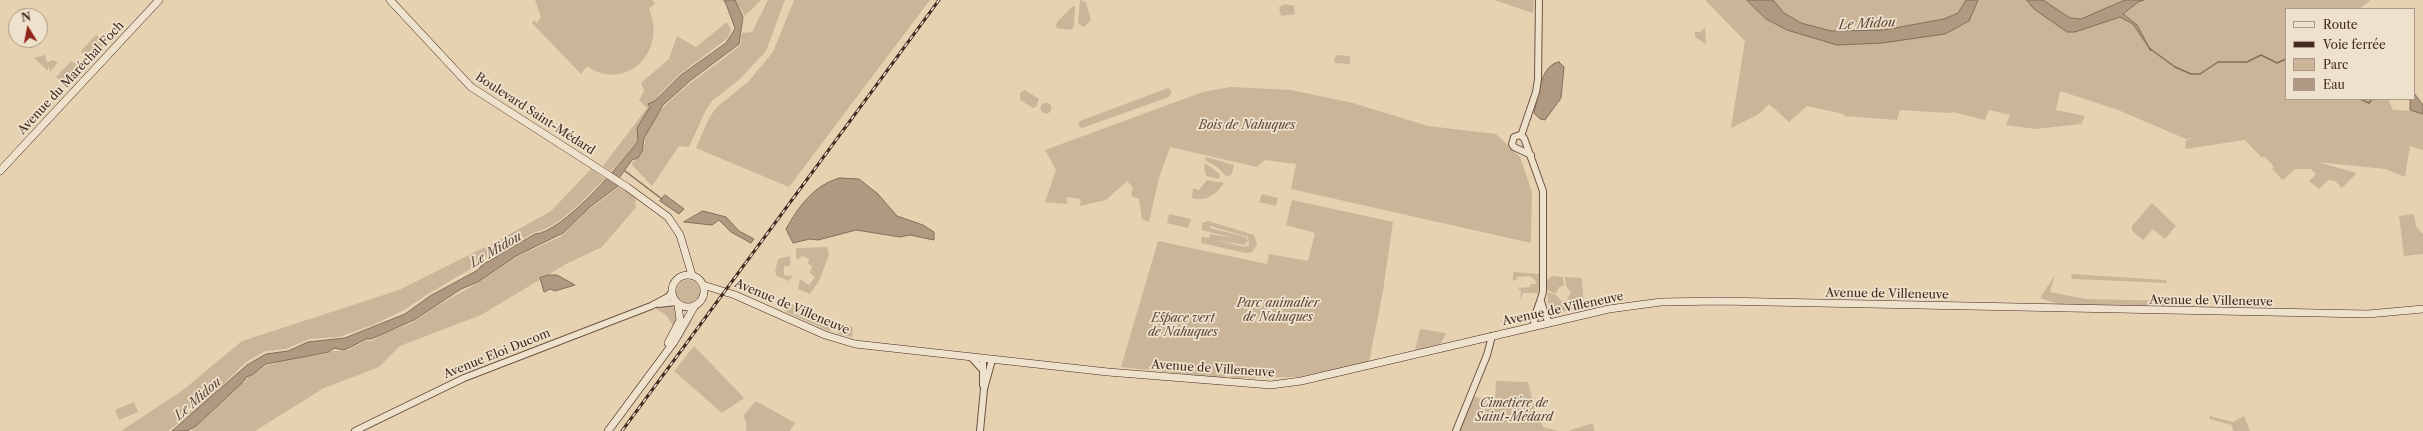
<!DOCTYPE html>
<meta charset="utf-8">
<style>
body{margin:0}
#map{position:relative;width:2423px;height:431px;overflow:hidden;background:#e6d2b1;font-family:"Libre Caslon Text",serif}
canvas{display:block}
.legend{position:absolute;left:2285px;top:8px;width:130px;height:92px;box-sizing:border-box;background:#efe2cc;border:1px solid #ab9887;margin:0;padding:5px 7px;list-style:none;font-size:12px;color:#452a20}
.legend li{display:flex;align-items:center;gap:8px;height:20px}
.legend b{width:20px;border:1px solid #ab9887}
.north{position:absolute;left:8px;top:8px;width:40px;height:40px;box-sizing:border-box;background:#efe2cc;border:1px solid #ab9887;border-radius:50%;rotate:350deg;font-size:11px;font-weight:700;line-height:16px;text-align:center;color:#452a20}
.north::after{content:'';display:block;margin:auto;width:14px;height:18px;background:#8f2418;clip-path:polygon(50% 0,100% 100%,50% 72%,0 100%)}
</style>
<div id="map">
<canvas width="2423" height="431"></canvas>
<ul class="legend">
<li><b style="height:5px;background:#efe2cc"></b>Route</li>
<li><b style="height:5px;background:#452a20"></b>Voie ferrée</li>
<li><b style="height:11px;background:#cbb598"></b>Parc</li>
<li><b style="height:11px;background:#af9980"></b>Eau</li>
</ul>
<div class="north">N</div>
</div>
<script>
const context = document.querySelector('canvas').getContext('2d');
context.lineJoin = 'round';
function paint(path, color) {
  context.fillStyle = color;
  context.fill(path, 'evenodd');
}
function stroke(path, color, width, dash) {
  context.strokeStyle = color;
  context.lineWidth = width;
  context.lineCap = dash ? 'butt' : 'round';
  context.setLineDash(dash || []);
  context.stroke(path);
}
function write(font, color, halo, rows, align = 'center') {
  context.font = font + ' "Libre Caslon Text",serif';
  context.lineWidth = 3.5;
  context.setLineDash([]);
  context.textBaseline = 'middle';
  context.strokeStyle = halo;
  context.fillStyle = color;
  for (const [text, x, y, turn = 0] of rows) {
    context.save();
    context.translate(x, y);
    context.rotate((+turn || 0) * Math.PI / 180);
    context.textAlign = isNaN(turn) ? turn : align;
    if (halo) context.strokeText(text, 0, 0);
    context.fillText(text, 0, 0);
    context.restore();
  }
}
const green = new Path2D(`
 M 535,0 L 652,0 L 655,3 L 649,9 C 668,52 625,93 587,66 L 581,74 L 532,23 L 534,20 L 537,23 L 541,17 Z
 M 722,0 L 761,0 L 745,16 L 738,5 L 725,4 Z
 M 768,0 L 785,0 L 766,51 L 740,79 L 712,101 L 706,110 L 689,147 L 679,146 L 652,186 L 631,164 L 643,153 L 642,147 L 645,144 C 644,107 716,68 740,45 L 742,33 L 752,32 Z
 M 794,0 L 930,0 L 789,187 L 696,148 L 709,118 L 717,107 L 748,82 L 773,52 Z
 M 1080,0 L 1086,2 L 1091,20 L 1084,27 L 1078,23 Z
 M 1494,0 L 1534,0 L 1533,13 Z
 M 1705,0 L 2371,0 L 2359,9 L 2286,9 L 2286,99 L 2388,99 L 2393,110 L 2423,111 L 2423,150 L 2410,146 L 2405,177 L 2385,169 L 2317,162 L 2357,173 L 2342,188 L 2335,181 L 2328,180 L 2319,189 L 2309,181 L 2316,174 L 2311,169 L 2295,169 L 2283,180 L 2272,169 L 2274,167 L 2264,156 L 2262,158 L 2245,140 L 2185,149 L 2186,140 L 2197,137 L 2186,139 L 2118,110 L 2060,91 L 2056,110 L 2085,116 L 2081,124 L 2036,129 L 2006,125 L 2010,115 L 1989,110 L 1985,120 L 1953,112 L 1948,113 L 1900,110 L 1897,120 L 1844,116 L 1844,114 L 1807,106 L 1789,122 L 1769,104 L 1759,114 L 1731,128 L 1745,41 Z
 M 1285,4 L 1294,6 L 1295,14 L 1281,16 L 1279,7 Z
 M 1073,6 L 1075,6 L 1074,26 L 1071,30 L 1056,28 L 1057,22 Z
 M 727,22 L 731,30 L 728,38 L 680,74 L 659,95 L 637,142 L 624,160 L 611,171 L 603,166 L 647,108 L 639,100 L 644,91 L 641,83 L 669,59 L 677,36 L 696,47 Z
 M 1705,27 L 1706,44 L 1695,37 L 1695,32 L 1701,32 Z
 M 96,35 L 106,42 L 94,55 L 89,51 L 84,56 L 81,51 Z
 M 45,55 L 47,63 L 52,60 L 58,62 L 50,72 L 48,64 L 48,71 L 34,58 Z
 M 1337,55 L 1350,56 L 1350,64 L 1335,63 L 1334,59 Z
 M 71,61 L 77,64 L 73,69 L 78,73 L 66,86 L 56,77 Z
 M 1230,87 L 1291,90 L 1353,103 L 1428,126 L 1496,134 L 1520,157 L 1532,192 L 1531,243 L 1291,189 L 1296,164 L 1265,160 L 1257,167 L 1170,147 L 1159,178 L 1149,222 L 1142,219 L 1139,199 L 1131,196 L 1133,188 L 1127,181 L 1106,200 L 1080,206 L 1081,199 L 1067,197 L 1067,204 L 1045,202 L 1056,170 L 1045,150 L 1203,92 Z
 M 1168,88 L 1172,91 L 1169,97 L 1082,128 L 1078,125 L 1080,121 Z
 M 1025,90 L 1039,99 L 1036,107 L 1033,108 L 1020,100 L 1020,93 Z
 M1040.5 108a5.5 5.5 0 1 1 11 0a5.5 5.5 0 1 1-11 0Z
 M 1206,157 L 1234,165 L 1232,174 L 1227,177 L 1217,167 L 1205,160 Z
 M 1205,163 L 1220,174 L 1219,179 L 1206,176 L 1204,168 Z
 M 591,169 L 605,179 C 586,196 560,228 535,232 L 431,292 L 404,310 L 373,325 L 339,337 L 309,339 L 286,349 L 265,351 L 245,363 L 205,403 L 168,431 L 121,431 L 183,390 L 242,341 L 399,290 L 501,239 L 551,211 Z
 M 1207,180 L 1224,183 C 1216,195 1206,202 1192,198 L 1193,188 L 1199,190 Z
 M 619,187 L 637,198 L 635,202 L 636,207 L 602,247 L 566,264 L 481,315 L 400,346 L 379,367 L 324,388 L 255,431 L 191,431 L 241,383 L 246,382 L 247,378 L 266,366 L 289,359 L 325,354 L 333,351 L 349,350 L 365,341 L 372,341 L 384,333 L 410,324 L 437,306 L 478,283 L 516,257 L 560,237 L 587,211 Z
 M 1262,194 L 1278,198 L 1276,206 L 1259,202 Z
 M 1292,200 L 1393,222 L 1383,291 L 1369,362 L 1299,377 L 1231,378 L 1231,374 L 1225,374 L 1224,378 L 1121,367 L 1158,241 L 1267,264 L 1269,254 L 1308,261 L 1315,233 L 1286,225 Z
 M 2152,203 L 2176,226 L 2165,239 L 2153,229 L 2143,240 L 2132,231 L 2132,226 Z
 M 1169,214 L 1191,219 L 1188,228 L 1167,223 Z
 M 2414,214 L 2416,226 L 2423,234 L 2423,254 L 2404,256 L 2399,216 Z
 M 1208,221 L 1254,235 L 1257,245 L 1252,252 L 1246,253 L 1201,243 L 1202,237 L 1209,238 L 1210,234 L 1233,238 L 1202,230 L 1202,223 ZM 1210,226 L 1248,237 L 1249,245 L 1245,247 L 1215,240 L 1244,245 L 1248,241 L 1246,237 L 1210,228 Z
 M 827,247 L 829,255 L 819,281 L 810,294 L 798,289 L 800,279 L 809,285 L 815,277 L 810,273 L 812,266 L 808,264 L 809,259 L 802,256 L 799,259 L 796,258 L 796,248 Z
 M 790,256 L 790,266 L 784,266 L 784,275 L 793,276 L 789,281 L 777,276 L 775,272 L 778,259 Z
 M 1513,272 L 1540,274 L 1538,293 L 1523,293 L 1520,299 L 1521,291 L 1518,288 L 1530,287 L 1531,284 L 1536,284 L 1535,280 L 1530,276 L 1517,277 L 1516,280 L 1513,281 Z
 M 2071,274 L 2166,280 L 2167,283 L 2072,279 Z
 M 2055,275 L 2050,292 L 2086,299 L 2173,301 L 2175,309 L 2061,305 L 2040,298 Z
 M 1552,276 L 1563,277 L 1564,286 L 1559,287 L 1556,294 L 1547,290 L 1547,280 Z
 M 1565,277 L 1582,278 L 1584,309 L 1575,310 L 1568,298 L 1571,292 L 1566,286 Z
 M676 292a12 12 0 1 1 24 0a12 12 0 1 1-24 0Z
 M 1547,292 L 1556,295 L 1561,301 L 1568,300 L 1574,310 L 1552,312 L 1549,309 Z
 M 2254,297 L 2268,297 L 2267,307 L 2228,307 L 2225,298 L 2231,302 L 2249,302 Z
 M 789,303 L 802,308 L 800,311 L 827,323 L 831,332 L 786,312 Z
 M 669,305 L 676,308 L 677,321 L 674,327 L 666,315 L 655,308 Z
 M 689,316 L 693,319 L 682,338 L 614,431 L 610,431 Z
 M 844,324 L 853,327 L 852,337 L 837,334 L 839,328 Z
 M 1420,329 L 1446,333 L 1441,344 L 1415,350 Z
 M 694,346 L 744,398 L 722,413 L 674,371 Z
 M 1496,381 L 1528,382 L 1538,421 L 1541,421 L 1543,427 L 1559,431 L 1460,431 L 1472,396 L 1495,402 Z
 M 756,401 L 795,423 L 790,431 L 746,431 L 746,421 L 743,416 Z
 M 134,402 L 138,412 L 119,420 L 115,410 Z
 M 2210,416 L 2233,422 L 2244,416 L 2250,431 L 2233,431 L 2232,425 L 2209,419 Z
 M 1593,423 L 1594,431 L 1568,431 Z`);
const water = new Path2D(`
 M 725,0 L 735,0 L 743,17 L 739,44 L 691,80 L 663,105 L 644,138 L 642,152 L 638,158 L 632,160 L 619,178 L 618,186 L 590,207 L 563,233 L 516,256 L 478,282 L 461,289 L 414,320 L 371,339 L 366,339 L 351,347 L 344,350 L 334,348 L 329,352 L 266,364 L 252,375 L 246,377 L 245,380 L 196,426 L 187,431 L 172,431 L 247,365 L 266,354 L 288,351 L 308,342 L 345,338 L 405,314 L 430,296 L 478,270 L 482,265 L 535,234 C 562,233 622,163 638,141 L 637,128 L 650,107 L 648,104 L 655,101 L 681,75 L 726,43 L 735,29 Z
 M 1747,0 L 1773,0 L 1784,13 L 1801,23 L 1831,31 L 1884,30 L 1944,19 L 1958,13 L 1966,0 L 1978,0 L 1969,21 L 1945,34 L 1882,43 L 1837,45 L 1787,30 L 1766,19 Z
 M 2027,0 L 2043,0 L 2070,18 L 2081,19 L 2125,0 L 2144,0 L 2138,2 L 2123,14 L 2137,25 L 2151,51 L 2133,24 L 2120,17 L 2075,32 L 2067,32 L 2034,9 Z
 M 1559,62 L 1564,67 L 1561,98 L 1545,120 L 1540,119 L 1534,113 C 1539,95 1540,65 1559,62 Z
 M 2414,93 L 2423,105 L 2423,114 L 2410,110 L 2410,99 L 2414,99 Z
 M 840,178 L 859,179 L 878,194 L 897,216 L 923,225 L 934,232 L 934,240 L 910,235 L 900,237 L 856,230 L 818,240 L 810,239 L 793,243 L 786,229 C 798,207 815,184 840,178 Z
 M 665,195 L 684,209 L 679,214 L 660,201 Z
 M 703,211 L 726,217 L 739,231 L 754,239 L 751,243 L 731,232 L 719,220 L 712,225 L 684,222 Z
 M 548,275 L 557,275 L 575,285 L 555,291 L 550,289 L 544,292 L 540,278 Z`);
const stream = new Path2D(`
 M 2149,48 L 2175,67 L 2191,74 L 2200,74 L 2218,62 L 2247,62 L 2261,55 L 2277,63 L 2286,59
 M 2360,99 L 2369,103 L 2372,99
 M 625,171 L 662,199`);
const tertiary = new Path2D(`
 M 1521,136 L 1536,92 L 1538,79 L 1539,0
 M 1531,155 L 1514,147 L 1512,144 L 1514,137 L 1520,135 L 1524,138 L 1543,191 L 1543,291 C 1541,303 1534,312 1534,325
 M 1541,301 L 1545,315 L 1549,322
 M 658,304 L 676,302
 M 971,357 L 982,369
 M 983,385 L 983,359
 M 355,431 L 464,378 L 651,306 L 668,297 L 672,292
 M 980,431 L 984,389 L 992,360
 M 1456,431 L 1487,355 L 1492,336`);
const secondary = new Path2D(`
 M 390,0 L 471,87 L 627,187 L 668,217 L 680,235 L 692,275
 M 0,171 L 159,0
 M672 291a16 16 0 1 1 32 0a16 16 0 1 1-32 0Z
 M 703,285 L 735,295 L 825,335 L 855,344 L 1108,372 L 1271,385 L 1301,381 L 1609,309 L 1661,302 L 1719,301 L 2368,314 L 2423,309
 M 668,343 L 680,320 L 678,305
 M 608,431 L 674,342 L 694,307`);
const rail = new Path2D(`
 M 622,431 L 939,0`);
const streetNames = [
 ["Avenue du Maréchal Foch",71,78,-47],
 ["Boulevard Saint-Médard",535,114,33],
 ["Avenue de Villeneuve",1887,294,1],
 ["Avenue de Villeneuve",2211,301,1],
 ["Avenue de Villeneuve",792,307,23],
 ["Avenue de Villeneuve",1563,309,-12],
 ["Avenue Eloi Ducom",497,354,-22],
 ["Avenue de Villeneuve",1213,369,4]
];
const parkNames = [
 ["Bois de Nahuques",1247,126],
 ["Parc animalier",1278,304],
 ["de Nahuques",1278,318],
 ["Espace vert",1183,319],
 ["de Nahuques",1183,333],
 ["Cimetière de",1514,404],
 ["Saint-Médard",1514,418]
];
const waterNames = [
 ["Le Midou",1867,24,-3],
 ["Le Midou",496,250,-30],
 ["Le Midou",198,399,-41]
];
paint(green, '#cbb598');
paint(water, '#af9980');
stroke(water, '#856d5a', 1);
stroke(stream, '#856d5a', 1.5);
stroke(tertiary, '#6d5444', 8);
stroke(secondary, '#452a20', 8);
stroke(tertiary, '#efe2cc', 6);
stroke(secondary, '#efe2cc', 7);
stroke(rail, '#452a20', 3);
stroke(rail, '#efe2cc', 1.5, [4.5]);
write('12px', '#452a20', '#efe2cc', streetNames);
write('italic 12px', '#604638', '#efe2cc', parkNames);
write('italic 13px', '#604638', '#efe2cc', waterNames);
</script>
